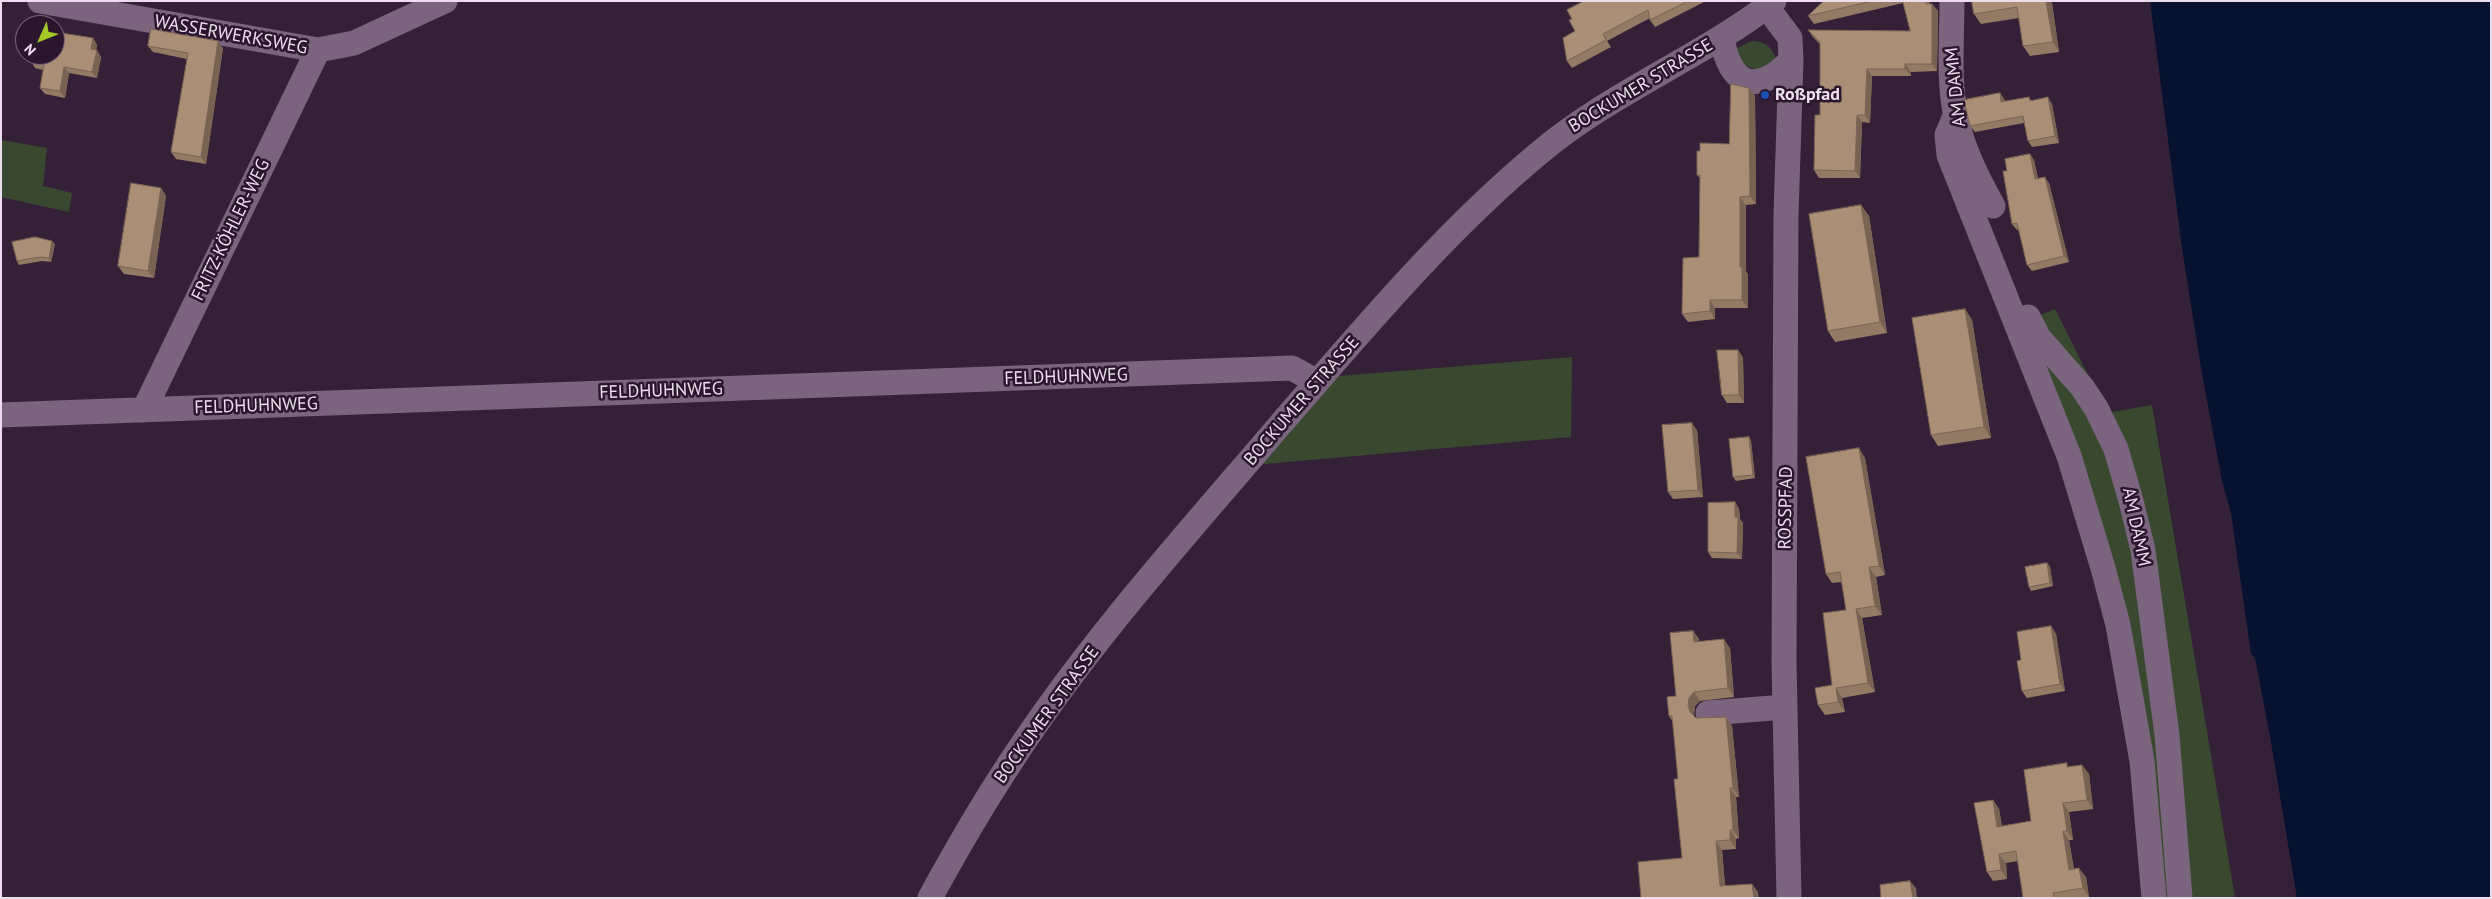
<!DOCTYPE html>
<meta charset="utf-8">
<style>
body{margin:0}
#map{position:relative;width:2492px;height:899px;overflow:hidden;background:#342138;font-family:"PT Sans",sans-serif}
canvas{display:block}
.frame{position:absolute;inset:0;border:2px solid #ecdeee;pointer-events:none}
.north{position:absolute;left:15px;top:15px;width:50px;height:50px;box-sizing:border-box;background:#2a172d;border:1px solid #78677a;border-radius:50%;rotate:226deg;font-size:14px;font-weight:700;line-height:20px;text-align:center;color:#ecdeee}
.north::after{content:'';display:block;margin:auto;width:18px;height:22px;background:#a2c927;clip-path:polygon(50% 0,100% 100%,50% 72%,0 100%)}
</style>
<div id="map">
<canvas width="2492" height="899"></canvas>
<div class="frame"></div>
<div class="north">N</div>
</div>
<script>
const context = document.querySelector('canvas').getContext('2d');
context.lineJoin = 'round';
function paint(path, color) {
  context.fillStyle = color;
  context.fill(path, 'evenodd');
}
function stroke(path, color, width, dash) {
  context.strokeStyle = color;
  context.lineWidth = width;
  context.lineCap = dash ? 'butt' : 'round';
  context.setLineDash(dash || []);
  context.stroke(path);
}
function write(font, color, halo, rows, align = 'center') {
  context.font = font + ' "PT Sans",sans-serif';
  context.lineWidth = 5;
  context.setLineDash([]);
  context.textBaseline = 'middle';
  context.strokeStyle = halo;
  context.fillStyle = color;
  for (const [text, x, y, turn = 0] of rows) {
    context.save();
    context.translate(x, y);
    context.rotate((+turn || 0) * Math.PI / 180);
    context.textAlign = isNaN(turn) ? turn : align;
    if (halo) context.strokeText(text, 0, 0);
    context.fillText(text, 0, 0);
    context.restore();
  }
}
const green = new Path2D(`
 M 1752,41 C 1765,41 1772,47 1776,59 L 1757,70 L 1742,64 L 1737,48 Z
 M 1,140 L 47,148 L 43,186 L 72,193 L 69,212 L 1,197 Z
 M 2055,309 L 2107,413 L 2152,405 L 2235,898 L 2160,898 L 2147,761 L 2023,322 Z
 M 1572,357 L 1571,437 L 1253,465 L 1327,377 Z`);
const water = new Path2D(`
 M 2150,1 L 2491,1 L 2491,898 L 2297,898 L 2271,742 L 2255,658 L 2251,654 L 2231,513 L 2222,481 L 2201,368 L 2182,248 Z`);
const minor = new Path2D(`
 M 40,1 L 318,50 L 354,43 L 445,1
 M 1952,1 C 1952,39 1948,80 1956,117 C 1962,148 1978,179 1993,206
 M 1767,7 L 1790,38 L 1791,60 L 1786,215 L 1784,662 L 1789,898
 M 1722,37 C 1729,85 1756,97 1791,60
 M 1955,116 L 1947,135 L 1949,155 L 2069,456 L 2103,568 L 2118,625 L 2142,761 L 2154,898
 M 2028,317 L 2039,338 L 2082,387 L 2096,408 L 2116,449 L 2131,501 L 2143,550 L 2167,735 L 2180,898
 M 144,410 L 318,50
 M 1,415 L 1292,368 L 1317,382
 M 1708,713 L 1785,707
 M 930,898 C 955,852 981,807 1010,763 C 1088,643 1186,535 1279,426 C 1359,334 1444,232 1538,154 C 1611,92 1699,59 1774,1`);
const wall = new Path2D(`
 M 1584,1 L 1706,1 L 1655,27 L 1650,20 L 1650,18 L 1607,41 L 1611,47 L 1572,68 L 1567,61 L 1575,31 L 1572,19 Z
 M 1824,1 L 1929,1 L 1930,4 L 1932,4 L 1938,11 L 1937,71 L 1911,72 L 1911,76 L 1872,76 L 1870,123 L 1862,122 L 1860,178 L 1819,178 L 1814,170 L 1820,115 L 1820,44 L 1813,37 L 1808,30 L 1910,31 L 1903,3 L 1814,24 L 1808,16 Z
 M 1972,1 L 2050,1 L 2052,3 L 2059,52 L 2030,56 L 2023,46 L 2019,18 L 1981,24 L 1974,14 Z
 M 93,38 L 97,45 L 96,50 L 101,57 L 97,78 L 69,73 L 65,98 L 45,94 L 40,88 L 43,70 L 35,68 L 31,61 Z
 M 148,46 L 223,48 L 206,164 L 176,159 L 171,152 L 187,59 L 153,52 Z
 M 2000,93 L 2004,99 L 2005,101 L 2029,97 L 2031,100 L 2052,104 L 2059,143 L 2032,147 L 2028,141 L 2024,123 L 1975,132 L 1970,126 Z
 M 1755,96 L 1756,204 L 1746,205 L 1746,271 L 1748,275 L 1748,308 L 1715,308 L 1715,319 L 1688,322 L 1682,314 L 1699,257 L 1700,178 L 1697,175 L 1700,151 L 1729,144 Z
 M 2030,154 L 2034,160 L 2038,178 L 2049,183 L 2069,262 L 2032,271 L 2027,265 L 2019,229 L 2017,230 L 2012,224 L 2007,171 Z
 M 161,188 L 166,196 L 154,278 L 124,274 L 118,266 Z
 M 1861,205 L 1869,216 L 1887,333 L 1835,342 L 1828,331 Z
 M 55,244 L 51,262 L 42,261 L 19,265 L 17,261 Z
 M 1965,309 L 1972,320 L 1991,438 L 1938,446 L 1931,435 Z
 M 1738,350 L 1743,358 L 1744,403 L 1727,403 L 1722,395 Z
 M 1697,430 L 1703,497 L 1673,499 L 1668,492 Z
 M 1749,437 L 1751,441 L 1755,478 L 1736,481 L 1733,477 Z
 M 1865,458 L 1885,575 L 1876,577 L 1882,615 L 1862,618 L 1875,692 L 1842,698 L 1845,712 L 1825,715 L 1818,705 L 1832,685 L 1846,610 L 1842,582 L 1832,583 L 1826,574 Z
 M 1735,502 L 1739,509 L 1740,519 L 1743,523 L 1742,559 L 1712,558 L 1708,552 Z
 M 2047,563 L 2050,567 L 2053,586 L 2031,591 L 2029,587 Z
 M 2051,626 L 2056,634 L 2065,691 L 2027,698 L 2022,691 L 2021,660 Z
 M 1693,631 L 1699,639 L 1699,641 L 1730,648 L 1734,697 L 1700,701 L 1695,706 L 1694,714 L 1694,716 L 1696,718 L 1726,717 L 1732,726 L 1739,797 L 1736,797 L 1739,838 L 1736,839 L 1736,849 L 1722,850 L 1725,886 L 1758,892 L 1641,898 L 1682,858 L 1678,779 L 1673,722 L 1669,716 L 1676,696 Z
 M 2082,765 L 2089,774 L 2093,809 L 2069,812 L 2073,840 L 2069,840 L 2074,869 L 2086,877 L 2089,897 L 2018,898 L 2023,897 L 2018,861 L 2006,863 L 2007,879 L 1993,881 L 1987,872 L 1993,800 L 1999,809 L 2002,826 L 2031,821 L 2069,767 Z`);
const shadedWall = new Path2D(`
 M 2046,1 L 2050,1 L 2052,3 L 2059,52 L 2053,42 Z
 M 1932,4 L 1938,11 L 1937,71 L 1932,64 Z
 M 93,38 L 97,45 L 95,56 L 91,49 Z
 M 218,41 L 223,48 L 206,164 L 201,157 Z
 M 97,50 L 101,57 L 97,78 L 92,72 Z
 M 1905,64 L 1911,72 L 1911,76 L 1905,69 Z
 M 64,67 L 69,73 L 65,98 L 60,91 Z
 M 1867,69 L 1872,76 L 1870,123 L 1865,115 Z
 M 1749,88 L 1755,96 L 1756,204 L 1750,196 Z
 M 2000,93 L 2004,99 L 2006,108 L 2001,102 Z
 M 2048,97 L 2052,104 L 2059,143 L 2055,136 Z
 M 1857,115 L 1862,122 L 1860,178 L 1855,171 Z
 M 2030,154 L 2034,160 L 2039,185 L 2035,179 Z
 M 2045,177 L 2049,183 L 2069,262 L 2064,256 Z
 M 161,188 L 166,196 L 154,278 L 148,271 Z
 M 1740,197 L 1746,205 L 1746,271 L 1748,275 L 1748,308 L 1742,300 L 1740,267 Z
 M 1861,205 L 1869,216 L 1887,333 L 1880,322 Z
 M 52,241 L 55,244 L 51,262 L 49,258 Z
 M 1710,300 L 1715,308 L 1715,319 L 1710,311 Z
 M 1965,309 L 1972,320 L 1991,438 L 1984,427 Z
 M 1738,350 L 1743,358 L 1744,403 L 1739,395 Z
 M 1692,423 L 1697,430 L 1703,497 L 1698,490 Z
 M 1749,437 L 1751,441 L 1755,478 L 1753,475 Z
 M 1859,448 L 1865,458 L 1885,575 L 1879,566 Z
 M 1735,502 L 1739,509 L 1740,519 L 1743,523 L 1742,559 L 1737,553 Z
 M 2047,563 L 2050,567 L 2053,586 L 2050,583 Z
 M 1869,567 L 1876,577 L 1882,615 L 1875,606 Z
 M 1856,609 L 1862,618 L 1875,692 L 1868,683 Z
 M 2051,626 L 2056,634 L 2065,691 L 2060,684 Z
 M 1693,631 L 1699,639 L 1700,650 L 1694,642 Z
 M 1724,639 L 1730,648 L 1734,697 L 1728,688 Z
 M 1836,688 L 1842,698 L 1845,712 L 1838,702 Z
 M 1694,692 L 1700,701 L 1695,706 L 1694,714 L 1696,721 L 1690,712 L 1688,705 L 1689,698 Z
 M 1726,717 L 1732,726 L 1739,797 L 1733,788 Z
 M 2082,765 L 2089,774 L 2093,809 L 2087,800 Z
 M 1730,788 L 1736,797 L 1739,838 L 1733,830 Z
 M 1993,800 L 1999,809 L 2003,836 L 1997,827 Z
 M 2063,803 L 2069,812 L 2073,840 L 2067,831 Z
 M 1730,830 L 1736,839 L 1736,849 L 1730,840 Z
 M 2063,831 L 2069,840 L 2075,879 L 2069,870 Z
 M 1716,841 L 1722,850 L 1726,895 L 1720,886 Z
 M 1999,854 L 2006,863 L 2007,879 L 2001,870 Z
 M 2079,868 L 2086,877 L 2089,897 L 2083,888 Z
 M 1910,881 L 1916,888 L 1917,898 L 1913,898 Z
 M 1752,884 L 1758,892 L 1759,898 L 1754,898 Z`);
const building = new Path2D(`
 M 1584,1 L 1688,1 L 1650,20 L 1648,10 L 1603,34 L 1606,40 L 1567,61 L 1563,38 L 1575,31 L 1569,20 L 1572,19 L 1567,10 Z
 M 1824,1 L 1872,1 L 1808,16 Z
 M 1903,1 L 1926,1 L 1926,4 L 1932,4 L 1932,64 L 1905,64 L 1905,69 L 1867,69 L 1865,115 L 1857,115 L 1855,171 L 1814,170 L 1815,115 L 1820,115 L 1820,42 L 1808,30 L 1910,31 Z
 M 1972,1 L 2046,1 L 2053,42 L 2023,46 L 2017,7 L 1974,14 Z
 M 151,29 L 218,41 L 201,157 L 171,152 L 188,53 L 148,46 Z
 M 55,32 L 93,38 L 91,49 L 97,50 L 92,72 L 64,67 L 60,91 L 40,88 L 44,65 L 31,61 L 32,55 L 55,55 Z
 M 1731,84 L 1749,88 L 1750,196 L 1740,197 L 1740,267 L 1742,267 L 1742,300 L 1710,300 L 1710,311 L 1682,314 L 1683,258 L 1699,257 L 1700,175 L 1697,175 L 1697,151 L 1700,151 L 1700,143 L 1729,144 Z
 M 2000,93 L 2001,102 L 2029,97 L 2030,101 L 2048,97 L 2055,136 L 2028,141 L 2023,116 L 1970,126 L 1964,100 Z
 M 2030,154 L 2035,179 L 2045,177 L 2064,256 L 2027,265 L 2017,223 L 2012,224 L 2003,171 L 2007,171 L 2005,159 Z
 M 131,183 L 161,188 L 148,271 L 118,266 Z
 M 1861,205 L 1880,322 L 1828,331 L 1809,214 Z
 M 35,237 L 52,241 L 49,258 L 40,257 L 17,261 L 12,242 Z
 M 1965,309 L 1984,427 L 1931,435 L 1912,318 Z
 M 1717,350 L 1738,350 L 1739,395 L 1722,395 Z
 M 1692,423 L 1698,490 L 1668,492 L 1662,425 Z
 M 1749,437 L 1753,475 L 1733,477 L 1729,439 Z
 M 1859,448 L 1879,566 L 1869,567 L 1875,606 L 1856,609 L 1868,683 L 1836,688 L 1838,702 L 1818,705 L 1815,688 L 1832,685 L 1823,613 L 1846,610 L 1840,572 L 1826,574 L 1806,457 Z
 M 1735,502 L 1735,517 L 1738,517 L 1737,553 L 1708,552 L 1708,503 Z
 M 2047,563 L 2050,583 L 2029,587 L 2025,567 Z
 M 2051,626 L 2060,684 L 2022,691 L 2017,661 L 2021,660 L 2017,632 Z
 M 1693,631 L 1694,642 L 1724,639 L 1728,688 L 1694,692 L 1689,698 L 1688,705 L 1690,712 L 1696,718 L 1726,717 L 1733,788 L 1730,788 L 1733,830 L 1730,830 L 1730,840 L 1716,841 L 1720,886 L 1752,884 L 1754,898 L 1641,898 L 1638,862 L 1682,858 L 1674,779 L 1678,779 L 1672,716 L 1669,716 L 1667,697 L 1676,696 L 1670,633 Z
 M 2067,763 L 2067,767 L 2082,765 L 2087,800 L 2063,803 L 2067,831 L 2063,831 L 2069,870 L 2079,868 L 2083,888 L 2053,893 L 2054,898 L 2018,898 L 2023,897 L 2016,851 L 1999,854 L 2001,870 L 1987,872 L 1974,803 L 1993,800 L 1997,827 L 2031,821 L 2024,770 Z
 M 1910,881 L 1913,898 L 1881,898 L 1880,885 Z`);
const markers = [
 [1765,95,5,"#1a4fb4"]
];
const streetNames = [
 ["WASSERWERKSWEG",231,35,10],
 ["BOCKUMER STRASSE",1641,86,-31],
 ["AM DAMM",1956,87,-96],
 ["FRITZ-KÖHLER-WEG",231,230,-64],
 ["FELDHUHNWEG",1066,377,-2],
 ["FELDHUHNWEG",661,391,-2],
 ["BOCKUMER STRASSE",1302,401,-49],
 ["FELDHUHNWEG",256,406,-2],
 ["ROSSPFAD",1786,508,-89],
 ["AM DAMM",2136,527,78],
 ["BOCKUMER STRASSE",1047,715,-54]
];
const poiNames = [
 ["Roßpfad",1775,95]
];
paint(green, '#394930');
paint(water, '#061230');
stroke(minor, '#7b647e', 25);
paint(wall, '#937a65');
paint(shadedWall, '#786353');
paint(building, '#ab8e76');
stroke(building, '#786353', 1);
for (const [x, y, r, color] of markers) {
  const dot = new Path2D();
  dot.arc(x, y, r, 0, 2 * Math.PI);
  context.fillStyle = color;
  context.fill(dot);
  stroke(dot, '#2a172d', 2);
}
write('18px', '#ecdeee', '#2a172d', streetNames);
write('bold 18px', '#ecdeee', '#2a172d', poiNames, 'left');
</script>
